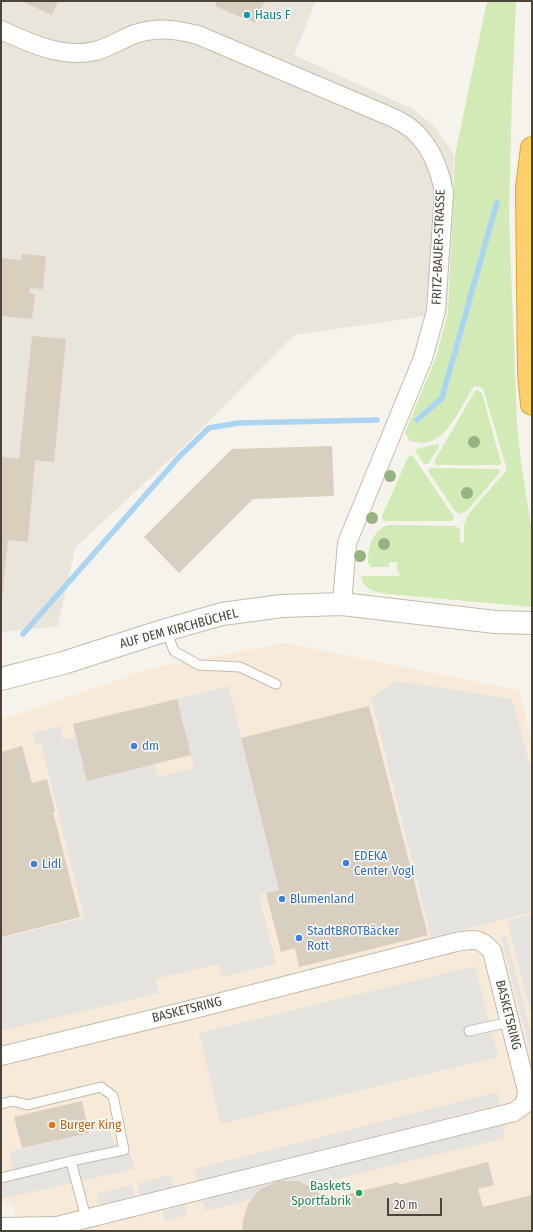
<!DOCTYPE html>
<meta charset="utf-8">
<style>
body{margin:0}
#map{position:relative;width:533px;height:1232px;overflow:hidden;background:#f6f3ec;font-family:"Fira Sans Condensed",sans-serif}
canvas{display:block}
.frame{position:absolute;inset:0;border:2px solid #4b4439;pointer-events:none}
.scale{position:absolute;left:387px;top:1198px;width:55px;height:18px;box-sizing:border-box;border:2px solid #4b4439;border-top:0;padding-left:5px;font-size:12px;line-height:14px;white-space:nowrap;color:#4b4439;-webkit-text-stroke:3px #fff;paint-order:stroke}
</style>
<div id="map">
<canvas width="533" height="1232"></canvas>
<div class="frame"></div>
<div class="scale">20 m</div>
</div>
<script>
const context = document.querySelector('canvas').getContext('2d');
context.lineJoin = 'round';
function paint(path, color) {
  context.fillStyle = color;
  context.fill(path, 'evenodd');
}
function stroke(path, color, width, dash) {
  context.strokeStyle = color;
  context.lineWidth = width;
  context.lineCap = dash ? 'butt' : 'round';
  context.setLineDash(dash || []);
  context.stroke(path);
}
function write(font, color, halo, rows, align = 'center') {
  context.font = font + ' "Fira Sans Condensed",sans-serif';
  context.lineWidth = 3;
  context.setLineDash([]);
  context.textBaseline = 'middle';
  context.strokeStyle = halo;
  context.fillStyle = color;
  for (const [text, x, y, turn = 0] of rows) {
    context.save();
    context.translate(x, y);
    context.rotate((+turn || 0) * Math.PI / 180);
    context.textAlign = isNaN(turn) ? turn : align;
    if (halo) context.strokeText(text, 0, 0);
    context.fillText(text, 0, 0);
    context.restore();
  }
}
const residential = new Path2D(`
 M 1,1 L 316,1 L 294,55 L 413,109 L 434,126 L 454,155 L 447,313 L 294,335 L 182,448 L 75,548 L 58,626 L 1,632 Z`);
const commercial = new Path2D(`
 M 285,643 L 519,690 L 532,744 L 532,1231 L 19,1231 L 13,1207 L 1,1202 L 1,720 L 148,669 Z`);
const green = new Path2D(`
 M 487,1 L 516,1 L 512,95 L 509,216 L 517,425 L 521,462 L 532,532 L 532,607 L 389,594 C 377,592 364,591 361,577 L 363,576 L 396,576 L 401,575 L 397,570 L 397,562 L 389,562 L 389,567 L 370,567 L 370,564 L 368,564 C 368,548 371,532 388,525 L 456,526 L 460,530 L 460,542 L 464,543 L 464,525 L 469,513 L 507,470 L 483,388 L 474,386 C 463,403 452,430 434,440 C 427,444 417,443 410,441 L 405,433 L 436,357 L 448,312 L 455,155 Z
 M 477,390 L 482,393 L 501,463 L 500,465 L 435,465 L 435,460 L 475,391 Z
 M 437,444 L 439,445 L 439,447 L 428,464 L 424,464 L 416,452 L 416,449 Z
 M 411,455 L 413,456 L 454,517 L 453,520 L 450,521 L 384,521 L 382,519 L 382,516 L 408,457 Z
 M 432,468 L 498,469 L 500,472 L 467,511 L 460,514 L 455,511 L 428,471 L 429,469 Z`);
const parking = new Path2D(`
 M 396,681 L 512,699 L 532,773 L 532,912 L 431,938 L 371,698 Z
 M 229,686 L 279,890 L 259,895 L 276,964 L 222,977 L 218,964 L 155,979 L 158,993 L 2,1031 L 1,1027 L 1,938 L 84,918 L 41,744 L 36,745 L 33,733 L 60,726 L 63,740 L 76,737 L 154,764 L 158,777 L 194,768 L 177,699 Z
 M 532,914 L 532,1017 L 507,921 Z
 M 506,936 L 532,1037 L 532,1058 L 501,937 Z
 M 475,966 L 498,1057 L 221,1124 L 199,1033 Z
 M 497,1092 L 500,1104 L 198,1181 L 195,1169 Z
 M 502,1124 L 505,1138 L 205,1211 L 202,1197 Z
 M 110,1128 L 114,1144 L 127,1141 L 134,1169 L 1,1199 L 1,1172 L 13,1169 L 9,1152 Z
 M 170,1175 L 174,1187 L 140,1196 L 137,1184 Z
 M 132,1185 L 135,1197 L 100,1205 L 97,1194 Z
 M 184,1202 L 187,1215 L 165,1221 L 162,1208 Z`);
const stream = new Path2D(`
 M 417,420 L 442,398 L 497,202
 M 23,634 L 179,457 L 209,428 L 238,423 L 377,420`);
const building = new Path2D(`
 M 21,1 L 58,1 L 52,15 Z
 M 217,1 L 265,1 L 255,23 L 215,6 Z
 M 22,254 L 46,256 L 43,289 L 30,288 L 29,293 L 35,294 L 32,319 L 1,316 L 1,258 L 21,260 Z
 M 32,336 L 66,339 L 54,462 L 35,460 L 28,542 L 8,540 L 2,598 L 1,598 L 1,457 L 19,459 Z
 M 332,446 L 334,496 L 253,499 L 179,573 L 144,537 L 232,449 Z
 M 177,699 L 191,755 L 87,781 L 73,724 Z
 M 369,706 L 428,935 L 299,967 L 295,948 L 281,952 L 266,893 L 279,890 L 241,738 Z
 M 22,746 L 32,783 L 47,779 L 55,812 L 53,812 L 80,917 L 1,937 L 1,752 Z
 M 82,1101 L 89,1133 L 22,1148 L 14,1117 Z
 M 488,1162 L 494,1185 L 478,1189 L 483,1207 L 532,1195 L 532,1231 L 242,1231 L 243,1220 L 248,1204 L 259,1190 L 279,1181 L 298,1181 L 315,1189 L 327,1203 L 329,1202 L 328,1199 L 398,1182 L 399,1185 Z`);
const service = new Path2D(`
 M 166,630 L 174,651 L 199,665 L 240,667 L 276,684
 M 469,1031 L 510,1022
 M 1,1104 L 13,1101 L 27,1105 L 101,1087 L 113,1096 L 124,1150 L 71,1161 L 1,1178
 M 71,1161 L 86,1218`);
const minor = new Path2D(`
 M 1,30 C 29,43 64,59 95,51 C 109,48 121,39 135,34 C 157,27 175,29 198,35 L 396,119 C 402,123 411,127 416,133 C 432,149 440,171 444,192 L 436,311 L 423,358 L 347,543 L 342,604
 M 1,1056 L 202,1007 L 456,942 C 473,939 479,937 492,951 L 527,1091 L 525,1104 L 514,1112 L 57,1226 L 45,1231
 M 1,1227 L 56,1226`);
const tertiary = new Path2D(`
 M 1,679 L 63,663 L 166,630 L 222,614 L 282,606 L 342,604 L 495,622 L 532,623`);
const motorway = new Path2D(`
 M 532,148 L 527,188 L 529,374 L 532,404`);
const trees = [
 [474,442],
 [390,476],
 [467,493],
 [372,518],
 [384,544],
 [360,556]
];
const markers = [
 [247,15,4,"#0f9aa8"],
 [134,746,4,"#3f7fe0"],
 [346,863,4,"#3f7fe0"],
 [34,864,4,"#3f7fe0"],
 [282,899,4,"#3f7fe0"],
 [299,938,4,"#3f7fe0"],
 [52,1125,4,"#e8710a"],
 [359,1193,4,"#2e9e5b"]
];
const cultureNames = [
 ["Haus F",255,15]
];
const streetNames = [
 ["FRITZ-BAUER-STRASSE",439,247,-88],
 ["AUF DEM KIRCHBÜCHEL",179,629,-15],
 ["BASKETSRING",187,1010,-14],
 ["BASKETSRING",508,1015,76]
];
const shopNames = [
 ["dm",142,746],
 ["EDEKA",354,856],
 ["Center Vogl",354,871],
 ["Lidl",42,864],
 ["Blumenland",290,899],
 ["StadtBROTBäcker",307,931],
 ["Rott",307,946]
];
const foodNames = [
 ["Burger King",60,1125]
];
const leisureNames = [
 ["Baskets",351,1186],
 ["Sportfabrik",351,1201]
];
paint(residential, '#eae5da');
paint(commercial, '#f7ead8');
paint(green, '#d2eab5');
paint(parking, '#e5e3e0');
stroke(stream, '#a9d4f2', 5.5);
paint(building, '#d8cfc1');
stroke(service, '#c2bbae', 11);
stroke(minor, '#c2bbae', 20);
stroke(tertiary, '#c2bbae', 24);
stroke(motorway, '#e0a43c', 24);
stroke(service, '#fff', 9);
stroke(minor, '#fff', 18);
stroke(tertiary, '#fff', 22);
stroke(motorway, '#ffcf6e', 22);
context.fillStyle = '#97b381';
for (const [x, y] of trees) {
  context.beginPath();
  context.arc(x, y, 6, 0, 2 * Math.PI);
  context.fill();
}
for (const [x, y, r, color] of markers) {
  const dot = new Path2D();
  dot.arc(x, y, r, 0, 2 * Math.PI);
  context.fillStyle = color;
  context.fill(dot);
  stroke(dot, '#fff', 1.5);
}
write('13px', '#0d838f', '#fff', cultureNames, 'left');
write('13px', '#4b4439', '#fff', streetNames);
write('13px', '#366cbe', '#fff', shopNames, 'left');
write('13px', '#c56008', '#fff', foodNames, 'left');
write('13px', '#27864d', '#fff', leisureNames, 'right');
</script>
